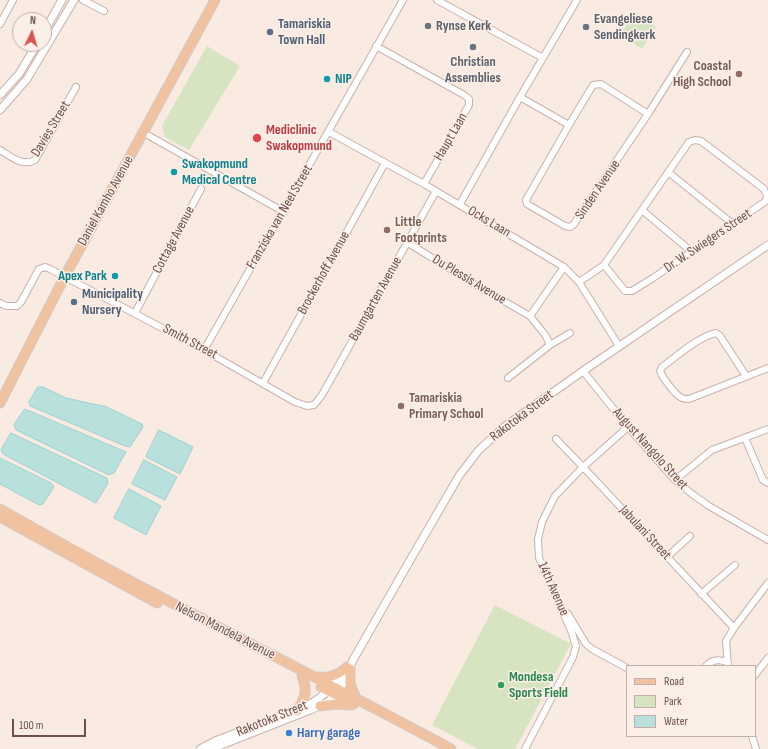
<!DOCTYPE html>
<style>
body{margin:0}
#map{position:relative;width:768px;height:749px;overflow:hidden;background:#f9ebe1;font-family:"Sofia Sans Condensed",sans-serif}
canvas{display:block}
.legend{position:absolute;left:626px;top:665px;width:130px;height:72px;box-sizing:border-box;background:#fcefe7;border:1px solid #c3afa9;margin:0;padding:5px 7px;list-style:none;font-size:12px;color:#6d504b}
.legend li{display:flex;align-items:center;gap:8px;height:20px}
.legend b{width:20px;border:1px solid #c3afa9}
.north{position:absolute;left:12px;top:12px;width:40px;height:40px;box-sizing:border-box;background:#fcefe7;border:1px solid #c3afa9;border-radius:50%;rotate:5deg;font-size:11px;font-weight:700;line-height:16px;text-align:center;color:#6d504b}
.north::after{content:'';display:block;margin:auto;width:14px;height:18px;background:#d65553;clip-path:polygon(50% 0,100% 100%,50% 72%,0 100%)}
.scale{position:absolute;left:12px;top:719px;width:74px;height:18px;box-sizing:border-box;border:2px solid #6d504b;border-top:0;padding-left:5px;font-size:12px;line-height:14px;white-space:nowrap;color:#6d504b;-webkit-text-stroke:3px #fcefe7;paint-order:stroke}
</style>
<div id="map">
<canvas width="768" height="749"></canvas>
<ul class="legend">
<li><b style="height:5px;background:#f1c2a0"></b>Road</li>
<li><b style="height:11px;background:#d7e4c2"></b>Park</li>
<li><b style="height:11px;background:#b8e0dd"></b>Water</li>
</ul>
<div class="north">N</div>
<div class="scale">100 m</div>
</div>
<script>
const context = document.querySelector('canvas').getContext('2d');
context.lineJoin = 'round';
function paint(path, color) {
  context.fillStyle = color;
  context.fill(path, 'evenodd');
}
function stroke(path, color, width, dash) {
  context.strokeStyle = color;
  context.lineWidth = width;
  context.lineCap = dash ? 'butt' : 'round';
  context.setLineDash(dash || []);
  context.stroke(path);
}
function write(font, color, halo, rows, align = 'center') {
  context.font = font + ' "Sofia Sans Condensed",sans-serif';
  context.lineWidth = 3;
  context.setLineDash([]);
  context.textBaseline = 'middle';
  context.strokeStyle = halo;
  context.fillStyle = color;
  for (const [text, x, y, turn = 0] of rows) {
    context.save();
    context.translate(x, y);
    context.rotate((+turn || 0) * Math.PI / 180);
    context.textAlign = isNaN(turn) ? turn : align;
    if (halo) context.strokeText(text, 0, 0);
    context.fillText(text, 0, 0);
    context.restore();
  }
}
const green = new Path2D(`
 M 635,12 L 656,27 L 642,49 L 620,35 Z
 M 207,46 L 240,66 L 189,150 L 165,137 L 162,126 Z
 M 495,605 L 571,644 L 515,749 L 478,749 L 432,725 Z`);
const water = new Path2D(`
 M 38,387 L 43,387 L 66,398 L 107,407 L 142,424 L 143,427 L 130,447 L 125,446 L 30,406 L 29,402 Z
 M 25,409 L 126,452 L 114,473 L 109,475 L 16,430 L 14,425 Z
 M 159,430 L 193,447 L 180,474 L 146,457 Z
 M 11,433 L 107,478 L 108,483 L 96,503 L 3,454 L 1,450 Z
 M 0,458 L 51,483 L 54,487 L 43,504 L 39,505 L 0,484 Z
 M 144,460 L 177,477 L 165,500 L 132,484 Z
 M 129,489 L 161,506 L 146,535 L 114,518 Z`);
const minor = new Path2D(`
 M 83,0 L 104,11
 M 437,0 L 543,58
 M 0,24 L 13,0
 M 376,46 L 464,95 L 469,99 L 469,105 L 424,184
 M 520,97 L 569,125 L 526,200 L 527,204 L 565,226 L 570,227 L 574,224 L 648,114 L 687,52
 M 569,125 L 593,85 L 601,84 L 648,114
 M 329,132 L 424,184 L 564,267 L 579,282 L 619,346
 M 144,133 L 284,212
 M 0,150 C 12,157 22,167 35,160 L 76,87
 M 668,172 L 733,224
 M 460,204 L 520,97 L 577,0
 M 642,210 L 692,252
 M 408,243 L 481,288 L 530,316 L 546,336 L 550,345 L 508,378
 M 579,282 L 604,265 L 689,142 L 695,140 L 701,141 L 764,189 L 767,196 L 766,201 L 653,278 L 632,291 L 625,291 L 604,265
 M 0,303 L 6,306 L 17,306 L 21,302 L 39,269 L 45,267 L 50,269 L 204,350 L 295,402 L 307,406 L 314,405 L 322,395 L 436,191
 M 135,313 L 201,189
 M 530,316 L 564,267
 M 550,345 L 570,333
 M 204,350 L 403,0
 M 583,371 L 628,427 L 675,480 L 692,494 L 709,506 L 768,540
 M 746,376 L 720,336 L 716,333 C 698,337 677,356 662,367 L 660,371 C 662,377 676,396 682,398 C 685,399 686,399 689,399 L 768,368
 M 263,383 L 385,163
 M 745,438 L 763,480 L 768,483
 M 556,439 L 583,467 L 734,628
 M 675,480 L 712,450 L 768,429
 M 667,557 L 690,536
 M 701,594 L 735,565
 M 568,614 L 586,644 L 592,649 L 627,668
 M 706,666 C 712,659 719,659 727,662
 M 728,666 L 726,641 L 734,628 L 768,583
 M 755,675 L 768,658
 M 752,736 L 756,749
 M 525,749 L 573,657 L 576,646 L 572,633 L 539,558 L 538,539 L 542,522 L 555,496 L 583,467 L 628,427`);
const tertiary = new Path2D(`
 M 44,32 L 62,0
 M 0,95 L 19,74 L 37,44
 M 0,110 L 27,79 L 74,0
 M 298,710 C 321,700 330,690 344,670
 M 200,749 L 215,741 L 281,716
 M 211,749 L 310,710 L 328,702 L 340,690 L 353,660 L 409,562 L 459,476 L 478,451 L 504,427 L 583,371 L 768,245`);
const primary = new Path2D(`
 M 0,403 L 65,276 L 215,0
 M 0,509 C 148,594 301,668 451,749
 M 0,517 L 157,603
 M 350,669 L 350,684 L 356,698
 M 317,677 C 329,678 337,676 347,667
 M 321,687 L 354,704
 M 320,706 L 336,704 L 351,705
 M 297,711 C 305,699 308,690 302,676`);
const markers = [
 [428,26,4,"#6b7280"],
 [586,27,4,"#6b7280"],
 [270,32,4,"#5c6f8a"],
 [473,47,4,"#6b7280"],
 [739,74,4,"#8d6e63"],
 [327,79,4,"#0f9aa8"],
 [257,138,5,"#e0444e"],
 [174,172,4,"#0f9aa8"],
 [387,230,4,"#8d6e63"],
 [115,276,4,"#0f9aa8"],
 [74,302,4,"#5c6f8a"],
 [401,406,4,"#8d6e63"],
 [501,685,4,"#2e9e5b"],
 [289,733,4,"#3f7fe0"]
];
const worshipNames = [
 ["Evangeliese",594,19],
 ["Sendingkerk",594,35],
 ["Rynse Kerk",436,26],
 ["Christian",473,62,"center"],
 ["Assemblies",473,78,"center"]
];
const serviceNames = [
 ["Tamariskia",278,24],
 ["Town Hall",278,40],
 ["Municipality",82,294],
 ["Nursery",82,310]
];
const educationNames = [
 ["Coastal",731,66,"right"],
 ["High School",731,82,"right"],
 ["Little",395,222],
 ["Footprints",395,238],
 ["Tamariskia",409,398],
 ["Primary School",409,414]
];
const cultureNames = [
 ["NIP",335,79],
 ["Swakopmund",182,164],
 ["Medical Centre",182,180],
 ["Apex Park",107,276,"right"]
];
const streetNames = [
 ["Davies Street",51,129,-59],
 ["Haupt Laan",451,137,-60],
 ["Sinden Avenue",598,190,-56],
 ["Daniel Kamho Avenue",106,201,-61],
 ["Franziska van Neel Street",280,217,-60],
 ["Ocks Laan",489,222,31],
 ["Cottage Avenue",174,240,-62],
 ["Dr. W. Swiegers Street",708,241,-34],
 ["Brockerhoff Avenue",324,273,-61],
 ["Du Plessis Avenue",469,280,31],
 ["Baumgarten Avenue",376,299,-61],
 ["Smith Street",190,342,28],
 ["Rakotoka Street",522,416,-37],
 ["August Nangolo Street",650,449,48],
 ["Jabulani Street",645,533,47],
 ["14th Avenue",553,589,66],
 ["Nelson Mandela Avenue",225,631,27],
 ["Rakotoka Street",272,719,-22]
];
const healthNames = [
 ["Mediclinic",266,130],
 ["Swakopmund",266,146]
];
const leisureNames = [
 ["Mondesa",509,677],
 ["Sports Field",509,693]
];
const shopNames = [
 ["Harry garage",297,733]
];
paint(green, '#d7e4c2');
paint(water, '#b8e0dd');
stroke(water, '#a0d0ce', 1);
stroke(minor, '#c8b1aa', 8);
stroke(tertiary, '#c8b1aa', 9);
stroke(primary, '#d3cac9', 11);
stroke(minor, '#fff', 6);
stroke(tertiary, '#fff', 7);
stroke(primary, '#f1c2a0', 9);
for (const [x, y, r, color] of markers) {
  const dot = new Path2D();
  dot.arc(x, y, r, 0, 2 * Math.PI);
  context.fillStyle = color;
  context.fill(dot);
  stroke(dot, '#fcefe7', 1.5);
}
write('bold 14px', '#5b616d', '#fcefe7', worshipNames, 'left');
write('bold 14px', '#4e5e75', '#fcefe7', serviceNames, 'left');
write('bold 14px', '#785e54', '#fcefe7', educationNames, 'left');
write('bold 14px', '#0d838f', '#fcefe7', cultureNames, 'left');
write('14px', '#6d504b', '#fcefe7', streetNames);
write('bold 14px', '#be3a42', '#fcefe7', healthNames, 'left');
write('bold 14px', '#27864d', '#fcefe7', leisureNames, 'left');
write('bold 14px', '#366cbe', '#fcefe7', shopNames, 'left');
</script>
